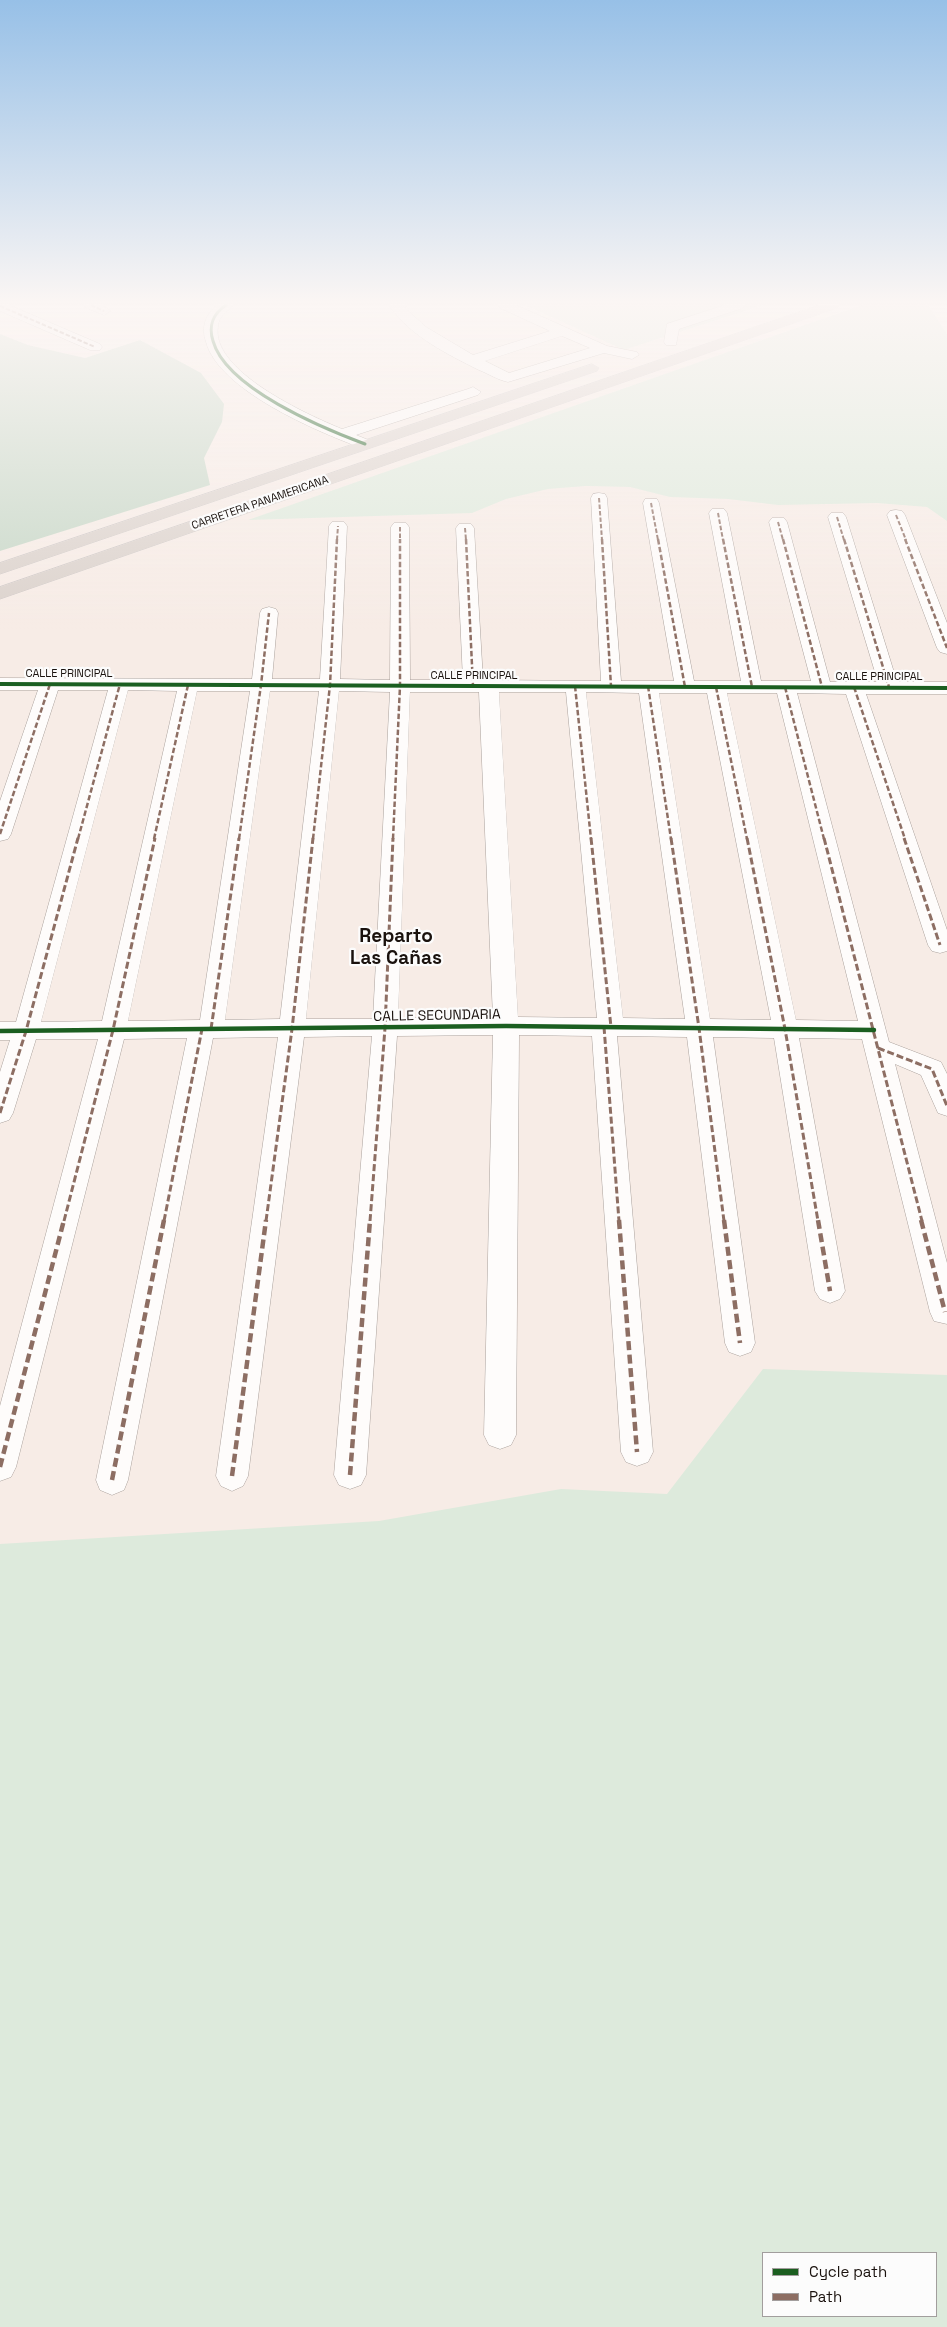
<!DOCTYPE html>
<meta charset="utf-8">
<style>
body{margin:0}
#map{position:relative;width:947px;height:2327px;overflow:hidden;background:#f7ece6;font-family:"Space Grotesk",sans-serif}
canvas{display:block}
.legend{position:absolute;left:762px;top:2252px;width:175px;height:65px;box-sizing:border-box;background:#fcfcfc;border:1px solid #a29e9d;margin:0;padding:6px 9px;list-style:none;font-size:15px;color:#1a120e}
.legend li{display:flex;align-items:center;gap:10px;height:25px}
.legend b{width:25px;border:1px solid #a29e9d}
</style>
<div id="map">
<canvas width="947" height="2327"></canvas>
<ul class="legend">
<li><b style="height:6px;background:#1b5e20"></b>Cycle path</li>
<li><b style="height:6px;background:#8d6e63"></b>Path</li>
</ul>
</div>
<script>
const context = document.querySelector('canvas').getContext('2d');
context.lineJoin = 'round';
function paint(path, color) {
  context.fillStyle = color;
  context.fill(path, 'evenodd');
}
function stroke(path, color, width, dash) {
  context.strokeStyle = color;
  context.lineWidth = width;
  context.lineCap = dash ? 'butt' : 'round';
  context.setLineDash(dash || []);
  context.stroke(path);
}
function write(font, color, halo, rows, align = 'center') {
  context.font = font + ' "Space Grotesk",sans-serif';
  context.lineWidth = 4.5;
  context.setLineDash([]);
  context.textBaseline = 'middle';
  context.strokeStyle = halo;
  context.fillStyle = color;
  for (const [text, x, y, turn = 0] of rows) {
    context.save();
    context.translate(x, y);
    context.rotate((+turn || 0) * Math.PI / 180);
    context.textAlign = isNaN(turn) ? turn : align;
    if (halo) context.strokeText(text, 0, 0);
    context.fillText(text, 0, 0);
    context.restore();
  }
}
const green = new Path2D(`
 M 525,305 L 763,305 L 624,350 Z
 M 862,305 L 928,305 L 947,334 L 947,521 L 927,507 L 877,503 L 778,505 L 728,499 L 670,497 L 630,487 L 586,486 L 548,489 L 506,499 L 472,513 L 248,520 Z
 M 763,1369 L 947,1375 L 947,2327 L 0,2327 L 0,1544 L 379,1521 L 561,1489 L 667,1494 ZM 763,2253 L 936,2253 L 936,2316 L 763,2316 Z`);
const forest = new Path2D(`
 M 0,334 L 28,345 L 85,358 L 140,340 L 201,373 L 224,404 L 222,422 L 204,458 L 210,485 L 0,551 Z`);
const minor = new Path2D(`
 M 0,305 L 9,305 L 100,344 L 102,347 L 100,350 L 90,350 L 0,311 Z
 M 84,305 L 102,305 L 111,311 L 104,315 L 86,308 Z
 M 217,305 L 233,305 C 227,313 219,315 218,326 C 210,371 308,415 342,429 L 468,389 L 473,387 L 481,392 L 478,395 L 356,435 L 371,441 L 373,444 L 371,447 L 359,447 C 316,431 219,390 206,342 C 201,327 205,315 217,305 Z
 M 392,305 L 407,305 L 405,308 L 426,327 L 473,355 L 550,331 L 500,308 L 498,305 L 516,305 L 607,346 L 637,352 L 639,355 L 632,359 L 604,353 L 508,382 C 498,380 489,374 479,370 C 447,354 412,337 390,307 ZM 562,336 L 590,348 L 509,373 L 485,361 Z
 M 725,305 L 745,305 L 743,308 L 679,329 L 676,345 L 666,345 L 664,342 L 667,324 Z
 M 599,493 L 605,494 L 607,498 L 621,681 L 674,681 L 643,503 L 645,499 L 657,499 L 659,503 L 694,681 L 741,681 L 709,513 L 712,509 L 724,509 L 727,513 L 761,681 L 811,681 L 769,522 L 772,518 L 784,518 L 787,522 L 830,682 L 878,682 L 828,517 L 831,513 L 843,513 L 846,517 L 897,682 L 947,682 L 947,694 L 866,694 L 947,930 L 947,951 L 940,953 L 932,951 L 928,945 L 846,694 L 797,693 L 889,1042 L 941,1062 L 947,1074 L 947,1116 L 938,1113 L 921,1075 L 895,1064 L 947,1263 L 947,1324 L 934,1321 L 930,1312 L 862,1039 L 799,1038 L 845,1291 L 840,1299 L 830,1303 L 820,1299 L 815,1291 L 774,1038 L 713,1037 L 755,1343 L 751,1352 L 740,1356 L 729,1352 L 725,1343 L 687,1037 L 617,1036 L 653,1452 L 648,1462 L 637,1466 L 626,1462 L 621,1452 L 592,1036 L 519,1035 L 516,1435 L 511,1445 L 500,1449 L 489,1445 L 484,1435 L 493,1035 L 397,1036 L 366,1475 L 361,1485 L 350,1489 L 339,1485 L 334,1475 L 372,1036 L 304,1037 L 248,1476 L 243,1486 L 232,1491 L 221,1486 L 216,1476 L 278,1037 L 213,1038 L 128,1480 L 124,1490 L 112,1495 L 100,1490 L 96,1480 L 187,1038 L 124,1039 L 16,1467 L 11,1477 L 0,1481 L 0,1406 L 98,1039 L 36,1039 L 13,1113 L 9,1120 L 0,1123 L 0,1072 L 10,1040 L 0,1040 L 0,1022 L 16,1022 L 108,690 L 58,690 L 11,834 L 8,839 L 0,841 L 0,801 L 38,690 L 0,690 L 0,678 L 252,679 L 260,613 L 262,609 L 269,607 L 276,609 L 278,613 L 272,679 L 320,679 L 329,526 L 332,522 L 344,522 L 347,526 L 340,679 L 390,680 L 391,527 L 394,523 L 406,523 L 409,527 L 410,680 L 463,680 L 456,528 L 459,524 L 471,524 L 474,528 L 483,680 L 601,681 L 591,498 L 593,494 ZM 128,690 L 177,691 L 102,1021 L 41,1022 ZM 197,691 L 250,691 L 200,1020 L 128,1021 ZM 270,691 L 319,691 L 280,1019 L 225,1020 ZM 339,691 L 390,692 L 373,1019 L 306,1019 ZM 410,692 L 479,692 L 493,1017 L 398,1018 ZM 499,692 L 566,692 L 597,1018 L 518,1017 ZM 586,692 L 639,693 L 685,1019 L 623,1018 ZM 659,693 L 707,693 L 771,1020 L 710,1019 ZM 727,693 L 777,693 L 858,1021 L 796,1020 Z
 M 896,510 L 902,511 L 905,515 L 947,623 L 947,654 L 940,652 L 937,648 L 887,515 L 890,511 Z`);
const highway = new Path2D(`
 M 819,305 L 839,305 L 837,308 L 0,599 L 0,587 Z
 M 592,364 L 599,368 L 597,371 L 0,574 L 0,563 Z`);
const quietFar3 = new Path2D(`
 M 91,305 L 104,311
 M 0,306 L 95,347
 M 599,498 L 602,540
 M 651,503 L 658,540
 M 718,513 L 723,540
 M 896,515 L 906,540
 M 837,517 L 844,540
 M 778,522 L 783,540
 M 400,527 L 400,540
 M 465,528 L 466,540
 M 337,540 L 338,526`);
const quietFar2 = new Path2D(`
 M 466,539 L 473,686
 M 602,539 L 611,686
 M 658,539 L 685,687
 M 723,539 L 752,687
 M 783,539 L 822,687
 M 844,539 L 889,687
 M 905,539 L 947,648
 M 575,686 L 591,839
 M 648,686 L 671,839
 M 716,687 L 747,839
 M 785,687 L 824,839
 M 854,687 L 905,839
 M 0,834 L 50,684
 M 78,839 L 120,684
 M 154,839 L 188,685
 M 239,839 L 261,685 L 269,613
 M 313,839 L 330,685 L 337,539
 M 393,839 L 400,686 L 400,539`);
const quietFar1 = new Path2D(`
 M 591,838 L 611,1027
 M 671,838 L 699,1028 L 724,1221
 M 747,838 L 785,1029 L 818,1221
 M 824,838 L 922,1221
 M 904,838 L 940,945
 M 604,1027 L 619,1221
 M 211,1029 L 239,838
 M 878,1048 L 932,1069 L 947,1106
 M 0,1113 L 26,1031 L 78,838
 M 64,1221 L 113,1030 L 155,838
 M 164,1221 L 202,1029
 M 266,1221 L 292,1029 L 313,838
 M 370,1221 L 385,1028 L 393,838`);
const quiet = new Path2D(`
 M 619,1220 L 637,1452
 M 724,1220 L 740,1343
 M 818,1220 L 830,1291
 M 921,1220 L 945,1312
 M 0,1467 L 64,1220
 M 350,1475 L 370,1220
 M 232,1476 L 266,1220
 M 112,1480 L 164,1220`);
const cyclewayFar2 = new Path2D(`
 M 226,305 C 213,314 208,325 213,341 C 226,388 322,428 365,444`);
const cyclewayFar1 = new Path2D(`
 M 0,684 L 947,688`);
const cycleway = new Path2D(`
 M 0,1031 L 506,1026 L 874,1030`);
const farStreetnames = [
 ["CARRETERA PANAMERICANA",260,503,-19],
 ["CALLE PRINCIPAL",69,674],
 ["CALLE PRINCIPAL",474,676],
 ["CALLE PRINCIPAL",879,677]
];
const streetNames = [
 ["CALLE SECUNDARIA",437,1016,-1]
];
const districtNames = [
 ["Reparto",396,937],
 ["Las Cañas",396,959]
];
paint(green, '#ddeadc');
paint(forest, '#c6d7c7');
stroke(minor, '#aaa19c', 1);
stroke(highway, '#cec8c6', 1);
paint(minor, '#fefcfb');
paint(highway, '#dbd2cc');
stroke(quietFar3, '#8d6e63', 2, [4.5, 2]);
stroke(quietFar2, '#8d6e63', 2.5, [5.5, 2.5]);
stroke(quietFar1, '#8d6e63', 3, [7, 3]);
stroke(quiet, '#8d6e63', 4.5, [9, 4.5]);
stroke(cyclewayFar2, '#1b5e20', 3);
stroke(cyclewayFar1, '#1b5e20', 4);
stroke(cycleway, '#1b5e20', 4.5);
const sky = context.createLinearGradient(0, 0, 0, 631);
sky.addColorStop(0, '#97c0e7');
sky.addColorStop(0.48, '#fbf6f4');
sky.addColorStop(1, '#fbf6f400');
context.fillStyle = sky;
context.fillRect(0, 0, 947, 631);
write('11px', '#1a120e', '#fcfcfc', farStreetnames);
write('14px', '#1a120e', '#fcfcfc', streetNames);
write('bold 19px', '#1a120e', '#fcfcfc', districtNames);
</script>
